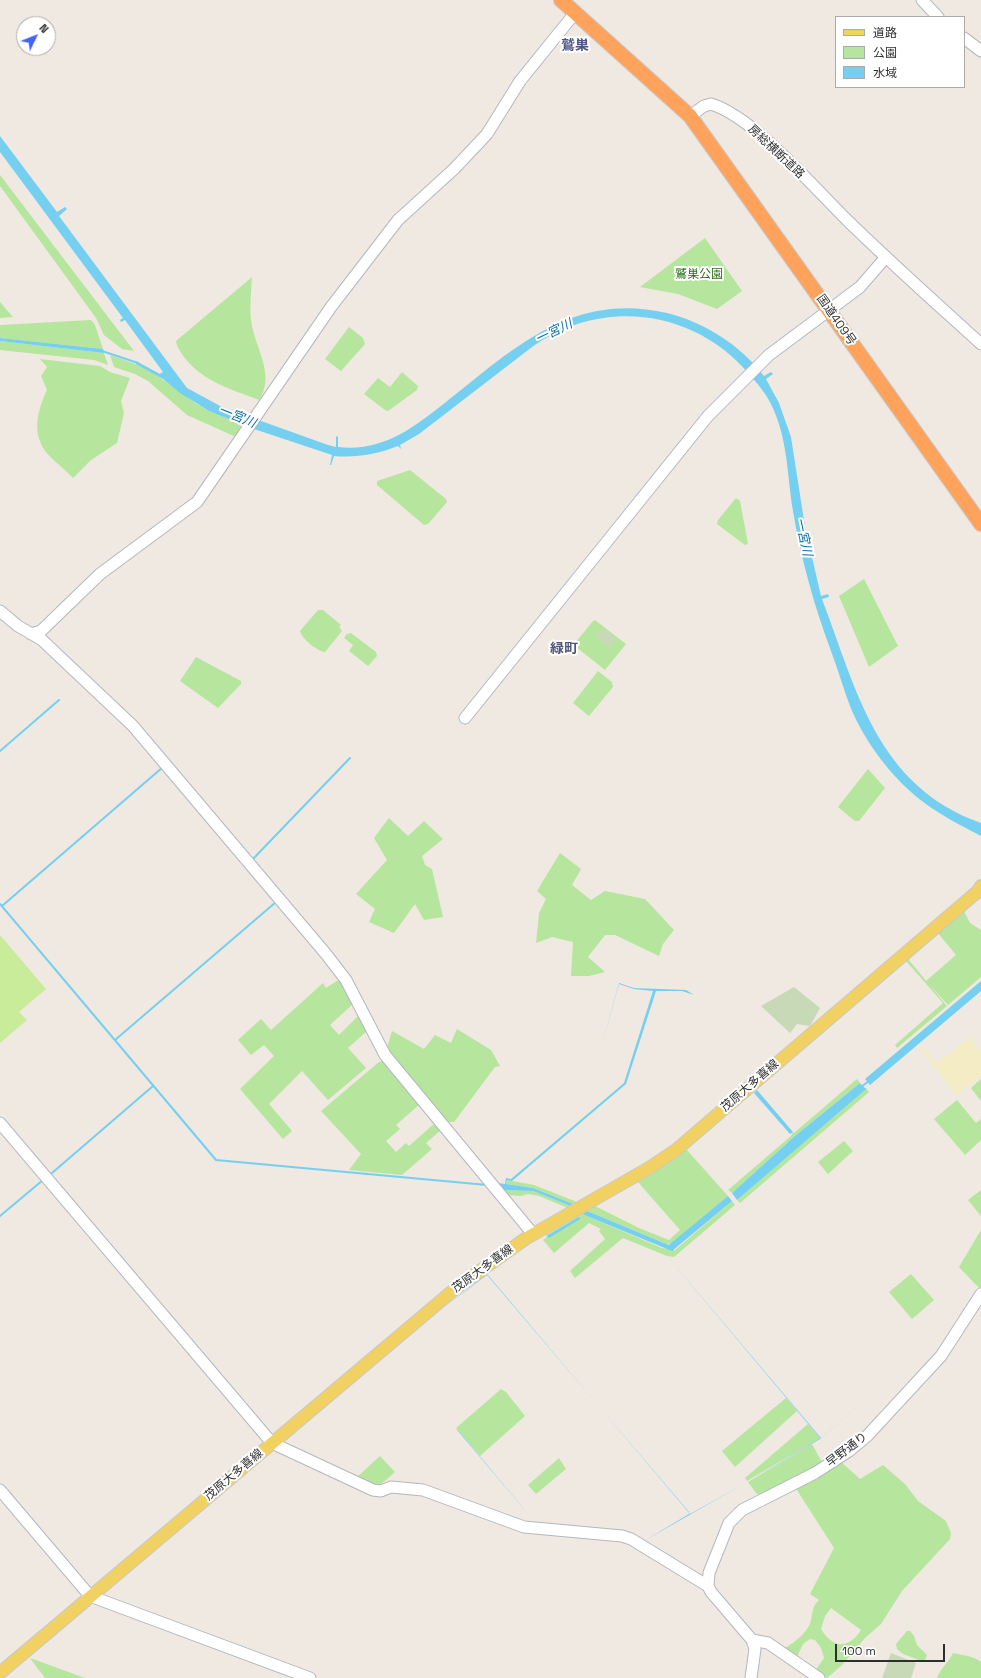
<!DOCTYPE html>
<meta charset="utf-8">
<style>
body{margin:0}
#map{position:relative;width:981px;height:1678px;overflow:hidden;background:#efe9e1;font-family:"Space Grotesk","Noto Sans JP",sans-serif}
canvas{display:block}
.legend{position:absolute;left:835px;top:16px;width:130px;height:72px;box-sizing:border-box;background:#fff;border:1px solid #ababab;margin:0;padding:5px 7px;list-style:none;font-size:12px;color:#2e2e2e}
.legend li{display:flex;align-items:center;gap:8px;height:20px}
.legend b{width:20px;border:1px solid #ababab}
.north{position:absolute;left:16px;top:16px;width:40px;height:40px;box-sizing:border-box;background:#fff;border:1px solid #ababab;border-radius:50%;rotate:47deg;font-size:11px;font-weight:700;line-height:16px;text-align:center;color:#2e2e2e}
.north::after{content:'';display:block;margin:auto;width:14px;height:18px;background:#4264fb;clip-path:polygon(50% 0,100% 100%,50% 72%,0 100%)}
.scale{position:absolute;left:835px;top:1644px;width:110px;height:18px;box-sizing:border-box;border:2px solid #2e2e2e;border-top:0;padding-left:5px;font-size:12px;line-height:14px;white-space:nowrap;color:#2e2e2e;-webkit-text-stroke:3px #fff;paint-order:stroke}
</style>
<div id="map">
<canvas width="981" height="1678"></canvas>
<ul class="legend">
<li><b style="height:5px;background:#f2d163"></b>道路</li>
<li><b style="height:11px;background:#b6e59e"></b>公園</li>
<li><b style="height:11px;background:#75cff0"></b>水域</li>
</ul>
<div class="north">N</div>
<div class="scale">100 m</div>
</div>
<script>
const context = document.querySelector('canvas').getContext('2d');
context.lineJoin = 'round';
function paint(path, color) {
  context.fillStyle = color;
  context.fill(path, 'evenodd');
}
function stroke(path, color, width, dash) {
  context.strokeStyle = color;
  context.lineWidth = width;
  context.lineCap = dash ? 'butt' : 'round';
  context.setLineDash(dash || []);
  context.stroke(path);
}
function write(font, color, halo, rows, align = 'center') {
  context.font = font + ' "Space Grotesk","Noto Sans JP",sans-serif';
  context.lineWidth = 4;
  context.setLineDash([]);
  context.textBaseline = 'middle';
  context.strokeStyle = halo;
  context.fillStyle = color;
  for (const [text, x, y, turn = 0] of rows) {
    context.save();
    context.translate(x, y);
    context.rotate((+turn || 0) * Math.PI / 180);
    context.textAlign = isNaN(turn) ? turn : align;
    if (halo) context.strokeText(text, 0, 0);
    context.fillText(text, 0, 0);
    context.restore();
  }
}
const green = new Path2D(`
 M 0,175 L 134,351 L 122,349 L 104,335 L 96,318 L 0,186 Z
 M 705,238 L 742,291 L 717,309 L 678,294 L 640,287 Z
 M 252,277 C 251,293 249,311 252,326 C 257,351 275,376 259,400 C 231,389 203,382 184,357 C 181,352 177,348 176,341 Z
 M 0,302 L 13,317 L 0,318 Z
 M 91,320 L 95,325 L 103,349 L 0,338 L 0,325 Z
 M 349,327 L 363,338 L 365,344 L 341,371 L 325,359 Z
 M 0,341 L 104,353 L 108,365 L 94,360 L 0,350 Z
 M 110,355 L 147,368 L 195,403 L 209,411 L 244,425 L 236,437 L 187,415 L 148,381 L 135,374 L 114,367 Z
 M 40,359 L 100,366 L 110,372 L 130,378 L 121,401 L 124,413 L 117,443 L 91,460 L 73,478 C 65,469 53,461 46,452 C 31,432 38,410 47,390 L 41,376 L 47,367 Z
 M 402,372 L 418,386 L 417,390 L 388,411 L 385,410 L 364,394 L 378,378 L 390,387 Z
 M 410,470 L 446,499 L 447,502 L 428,524 L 424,525 L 377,485 L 377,481 Z
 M 736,498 L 740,501 L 748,544 L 745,545 L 717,524 L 718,520 Z
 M 864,579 L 898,646 L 869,667 L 839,596 Z
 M 318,610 L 323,610 L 341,625 L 339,627 L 342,631 L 325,652 C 317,651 302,639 300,631 Z
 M 595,620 L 626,644 L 605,670 L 575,646 L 575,643 L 593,621 Z
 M 351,633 L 376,652 L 377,656 L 368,666 L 349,651 L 353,645 L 344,638 L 347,634 Z
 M 196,657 L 241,681 L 241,684 L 218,708 L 180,681 Z
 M 598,671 L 612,682 L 613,687 L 589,716 L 573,703 Z
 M 868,769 L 885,788 L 859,821 L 855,821 L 838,807 Z
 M 389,818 L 408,836 L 424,821 L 443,839 L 422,856 L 425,865 L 432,869 L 443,917 L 424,920 L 415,904 L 394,933 L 369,922 L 375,909 L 356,894 L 387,860 L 374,838 Z
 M 560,853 L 581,869 L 572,885 L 591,900 L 605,891 L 645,899 L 674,930 L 663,944 L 659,956 L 615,935 L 605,935 L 588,957 L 605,972 L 589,976 L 571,976 L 573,942 L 552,937 L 536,943 L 539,913 L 546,899 L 537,891 Z
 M 964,911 L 970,923 L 981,930 L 981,977 L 948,1005 L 926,981 L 956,955 L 938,933 Z
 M 908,959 L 947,1006 L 897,1048 L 895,1045 L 943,1003 L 906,961 Z
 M 340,979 L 353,1004 L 330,1025 L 339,1035 L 359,1015 L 367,1031 L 348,1048 L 366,1068 L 328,1100 L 302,1071 L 269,1104 L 292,1131 L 283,1139 L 240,1089 L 274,1056 L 264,1045 L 251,1055 L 238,1040 L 261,1019 L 271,1030 L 323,983 L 326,988 Z
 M 457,1029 L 491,1050 L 500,1066 L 495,1067 L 454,1122 L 448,1122 L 387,1048 L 392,1031 L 424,1049 L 435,1035 L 451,1043 Z
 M 383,1061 L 420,1104 L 396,1125 L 400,1129 L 386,1141 L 396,1152 L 406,1143 L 409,1146 L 435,1123 L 441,1130 L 426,1143 L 432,1149 L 402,1175 L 349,1170 L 361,1154 L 321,1111 L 379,1062 Z
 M 857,1079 L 860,1083 L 795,1136 L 732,1193 L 728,1190 L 791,1136 L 793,1132 L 794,1133 Z
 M 981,1079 L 981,1101 L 971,1088 Z
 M 866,1088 L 869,1092 L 740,1203 L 737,1200 Z
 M 957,1100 L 976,1123 L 981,1119 L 981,1140 L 965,1155 L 934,1119 Z
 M 844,1141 L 853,1151 L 828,1174 L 818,1162 Z
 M 686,1149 L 728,1196 L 672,1244 L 667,1244 L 587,1211 L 595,1206 L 639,1228 L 669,1240 L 680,1230 L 638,1182 L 663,1166 Z
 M 507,1180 L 534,1185 L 577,1202 L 573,1204 L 533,1188 L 506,1184 Z
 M 503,1190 L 533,1191 L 571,1206 L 568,1208 L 539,1196 L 528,1194 L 521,1196 L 507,1195 Z
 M 981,1190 L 981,1216 L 968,1200 Z
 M 732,1201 L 735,1205 L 674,1257 L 667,1256 L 623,1238 L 575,1278 L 570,1271 L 605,1239 L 599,1231 L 601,1229 L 589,1223 L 554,1253 L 543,1240 L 547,1237 L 546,1235 L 582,1214 L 662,1248 L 675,1250 Z
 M 981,1230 L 981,1287 L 980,1289 L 959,1267 Z
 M 911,1274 L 934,1300 L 912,1319 L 889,1292 Z
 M 501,1389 L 506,1392 L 525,1416 L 480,1456 L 456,1428 Z
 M 786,1398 L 797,1411 L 735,1467 L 722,1451 Z
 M 808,1424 L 820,1438 L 747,1481 L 745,1478 Z
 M 812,1444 L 823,1464 L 762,1496 L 756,1493 L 748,1482 Z
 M 380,1456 L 395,1472 C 376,1489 379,1488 356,1478 Z
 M 559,1458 L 566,1469 L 536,1494 L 528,1485 Z
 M 840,1461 L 860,1479 L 883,1465 L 905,1484 L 918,1501 L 946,1521 L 951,1533 L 950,1539 L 902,1591 L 881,1624 L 865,1638 L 842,1665 L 827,1678 L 815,1671 L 824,1658 L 821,1648 L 815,1640 L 810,1639 L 803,1644 L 796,1659 L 783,1649 C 794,1643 809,1632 811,1620 C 813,1611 812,1607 819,1600 L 810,1594 L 834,1548 L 795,1487 ZM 831,1608 L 861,1630 C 849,1649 833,1649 821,1629 L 825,1616 Z
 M 907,1631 L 910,1631 L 914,1636 L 917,1645 L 927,1655 L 924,1662 L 903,1654 L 897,1649 L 896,1644 Z
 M 953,1653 C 963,1655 973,1656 981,1662 L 981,1678 L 937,1678 C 941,1668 948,1663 953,1653 Z
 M 30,1658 L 85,1678 L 45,1678 Z`);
const sand = new Path2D(`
 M 979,1030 L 970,1039 L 981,1052 L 981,1075 L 957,1095 L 919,1048 L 921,1046 L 937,1063 Z`);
const cemetery = new Path2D(`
 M 603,627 L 617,638 L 609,648 L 595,637 Z
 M 794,987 L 820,1008 L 810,1026 L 797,1024 L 790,1033 L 761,1006 Z
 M 891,1653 L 916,1663 L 911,1678 L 882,1678 Z`);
const pitch = new Path2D(`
 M 0,935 L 46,989 L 19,1012 L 27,1020 L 0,1043 Z`);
const water = new Path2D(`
 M 0,136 L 57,212 L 65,207 L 67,209 L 59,216 L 187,388 L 222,407 L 328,445 L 336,447 L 336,436 L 338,437 L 338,447 C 383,452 413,428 446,402 C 514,348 573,291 667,313 C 706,323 740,345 764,376 L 771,372 L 773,374 L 766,379 L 779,403 L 791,437 L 805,527 L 821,596 L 828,594 L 829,597 L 822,599 C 857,691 877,786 981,823 L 981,836 C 962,826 944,817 926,804 C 894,781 865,743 850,706 C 843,688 838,669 831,651 C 814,605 801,559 793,511 C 787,475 788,438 771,404 C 766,394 758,384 750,375 C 695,309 602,297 532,347 L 419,434 L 400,445 L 401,449 L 398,446 C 378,454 356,458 334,456 L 331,465 L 330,465 L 332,455 L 251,428 L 209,411 L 180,393 L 163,379 L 136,364 L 136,361 L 160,374 L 163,372 L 125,320 L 121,322 L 120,320 L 123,318 L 0,152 Z
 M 0,338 L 103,349 L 104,353 L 0,341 Z
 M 981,981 L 981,991 L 870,1085 L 865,1079 Z
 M 619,983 L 634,988 L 686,990 L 694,995 L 682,991 L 656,991 L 626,1084 L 512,1181 L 507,1180 L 506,1184 L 533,1188 L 573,1204 L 571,1206 L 533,1191 L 503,1190 L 498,1183 L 505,1184 L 506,1178 L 511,1179 L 624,1083 L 653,991 L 634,989 L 619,984 L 599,1056 Z
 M 860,1083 L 866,1089 L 737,1200 L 732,1193 L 795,1136 Z
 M 757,1090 L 793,1132 L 790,1134 L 754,1093 Z
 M 728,1196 L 732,1201 L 672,1251 L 582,1214 L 587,1211 L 669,1245 Z
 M 579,1217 L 580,1219 L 549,1238 L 547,1236 Z
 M 667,1256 L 821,1438 L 885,1382 L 820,1439 L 749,1481 L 820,1438 Z
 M 487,1274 L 690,1514 L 740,1486 L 644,1541 L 689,1514 L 689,1512 L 487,1275 L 443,1308 Z
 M 457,1429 L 535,1522 L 457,1430 Z`);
const stream = new Path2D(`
 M 102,351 L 138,363
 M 0,751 L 59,700
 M 252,860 L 350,758
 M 0,904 L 216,1160 L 487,1185
 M 2,906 L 163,767
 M 115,1040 L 276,902
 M 861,1087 L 869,1081
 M 52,1173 L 153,1086
 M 0,1216 L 43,1180`);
const secondary = new Path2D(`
 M 922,0 L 938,17
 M 964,38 L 981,51
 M 690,116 L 704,106 L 711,104 C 754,117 814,188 848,221 C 891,263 936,303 981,344
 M 0,611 L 18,626 L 42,640 L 133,726 L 326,954 L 346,980 L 385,1055 L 533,1234
 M 31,634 L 41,631 L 100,574 L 197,502 L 331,307 L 398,220 L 454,169 L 487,134 L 520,81 L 575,13
 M 465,718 L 708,416 L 769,355 L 860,287 L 886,257
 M 0,1123 L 272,1443 L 373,1490 L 381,1491 L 391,1487 L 423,1490 L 524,1527 L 622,1536 L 631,1539 L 708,1586 L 711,1592 L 752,1640 L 755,1649 L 751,1678
 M 0,1490 L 90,1596 L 310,1678
 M 708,1586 L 709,1573 L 729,1523 L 742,1510 L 815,1473 L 849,1451 L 867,1436 L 941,1356 L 981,1294
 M 752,1640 L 768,1643 L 819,1678`);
const primary = new Path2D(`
 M 0,1673 L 456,1288 L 525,1239 L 649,1168 L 676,1150 L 978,891 L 981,886`);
const highway = new Path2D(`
 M 561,0 L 690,116 L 981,524`);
const streetNames = [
 ["房総横断道路",776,152,43],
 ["国道409号",836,320,55],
 ["茂原大多喜線",750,1086,-41],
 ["茂原大多喜線",483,1269,-36],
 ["早野通り",847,1450,-37],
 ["茂原大多喜線",234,1475,-40]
];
const parkNames = [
 ["鷲巣公園",699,275]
];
const waterNames = [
 ["一宮川",554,332,-26],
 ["一宮川",237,417,22],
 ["一宮川",803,537,78]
];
const quarterNames = [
 ["鷲巣",575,46],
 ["緑町",564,649]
];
paint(green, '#b6e59e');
paint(sand, '#f3ecc5');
paint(cemetery, '#c8d9b8');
paint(pitch, '#c9ec9a');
paint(water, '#75cff0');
stroke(stream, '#75cff0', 2);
stroke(secondary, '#b4b7c1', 13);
stroke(primary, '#c9c9c9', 14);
stroke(highway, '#c9c9c9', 16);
stroke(secondary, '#fff', 11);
stroke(primary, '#f2d163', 12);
stroke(highway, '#ffa35c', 14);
write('12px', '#2e2e2e', '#fff', streetNames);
write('12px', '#2c6e1b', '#fff', parkNames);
write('italic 13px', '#0d6fa3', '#fff', waterNames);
write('bold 14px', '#4d5680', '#fff', quarterNames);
</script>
